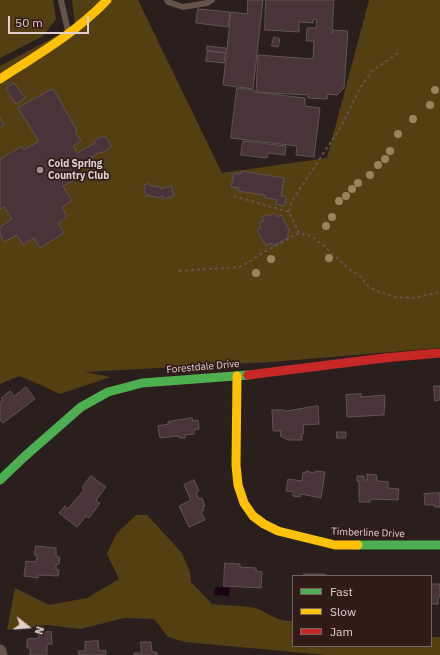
<!DOCTYPE html>
<style>
body{margin:0}
#map{position:relative;width:440px;height:655px;overflow:hidden;background:#2b1f1d;font-family:"IBM Plex Sans",sans-serif}
canvas{display:block}
.legend{position:absolute;left:292px;top:575px;width:140px;height:72px;box-sizing:border-box;background:#311b17;border:1px solid #776460;margin:0;padding:5px 7px;list-style:none;font-size:12px;color:#e1d1ce}
.legend li{display:flex;align-items:center;gap:8px;height:20px}
.legend b{width:20px;border:1px solid #776460}
.north{position:absolute;left:8px;top:607px;width:40px;height:40px;-webkit-text-stroke:3px #311b17;paint-order:stroke;rotate:107deg;font-size:11px;font-weight:700;line-height:16px;text-align:center;color:#e1d1ce}
.north::after{content:'';display:block;margin:auto;width:14px;height:18px;background:#e1d1ce;clip-path:polygon(50% 0,100% 100%,50% 72%,0 100%)}
.scale{position:absolute;left:8px;top:16px;width:81px;height:18px;box-sizing:border-box;border:2px solid #e1d1ce;border-top:0;padding-left:5px;font-size:12px;line-height:14px;white-space:nowrap;color:#e1d1ce;-webkit-text-stroke:3px #311b17;paint-order:stroke}
</style>
<div id="map">
<canvas width="440" height="655"></canvas>
<ul class="legend">
<li><b style="height:5px;background:#4caf50"></b>Fast</li>
<li><b style="height:5px;background:#ffc107"></b>Slow</li>
<li><b style="height:5px;background:#c62828"></b>Jam</li>
</ul>
<div class="north">N</div>
<div class="scale">50 m</div>
</div>
<script>
const context = document.querySelector('canvas').getContext('2d');
context.lineJoin = 'round';
function paint(path, color) {
  context.fillStyle = color;
  context.fill(path, 'evenodd');
}
function stroke(path, color, width, dash) {
  context.strokeStyle = color;
  context.lineWidth = width;
  context.lineCap = dash ? 'butt' : 'round';
  context.setLineDash(dash || []);
  context.stroke(path);
}
function write(font, color, halo, rows, align = 'center') {
  context.font = font + ' "IBM Plex Sans",sans-serif';
  context.lineWidth = 3.5;
  context.setLineDash([]);
  context.textBaseline = 'middle';
  context.strokeStyle = halo;
  context.fillStyle = color;
  for (const [text, x, y, turn = 0] of rows) {
    context.save();
    context.translate(x, y);
    context.rotate((+turn || 0) * Math.PI / 180);
    context.textAlign = isNaN(turn) ? turn : align;
    if (halo) context.strokeText(text, 0, 0);
    context.fillText(text, 0, 0);
    context.restore();
  }
}
const green = new Path2D(`
 M 0,0 L 53,0 L 56,19 L 43,36 L 0,58 Z
 M 72,0 L 138,0 L 222,173 L 327,158 L 369,0 L 440,0 L 440,348 L 271,362 L 85,372 L 111,377 L 60,394 L 25,378 L 19,376 L 0,384 L 0,66 L 75,26 Z
 M 136,515 L 147,515 L 182,553 L 190,572 L 191,582 L 212,604 C 223,606 249,605 258,609 C 271,614 277,622 293,621 L 293,646 L 431,646 L 431,637 L 440,637 L 440,655 L 326,655 L 185,642 L 168,637 L 154,619 L 124,618 L 81,629 L 47,625 L 7,630 L 15,588 L 49,605 L 87,598 L 119,579 L 107,554 L 116,534 Z`);
const water = new Path2D(`
 M 215,587 L 230,588 L 229,596 L 214,595 Z`);
const building = new Path2D(`
 M 248,0 L 263,0 L 253,89 L 223,85 L 231,12 L 247,14 Z
 M 266,0 L 334,0 L 332,33 L 333,33 L 333,30 L 348,31 L 344,88 L 337,95 L 328,94 L 327,99 L 308,98 L 308,94 L 306,94 L 306,95 L 256,92 L 258,55 L 313,59 L 314,41 L 306,41 L 307,28 L 316,28 L 317,20 L 313,19 L 313,23 L 299,22 L 299,32 L 265,30 Z
 M 198,9 L 230,12 L 228,27 L 196,23 Z
 M 274,37 L 280,39 L 278,47 L 272,46 Z
 M 207,46 L 226,48 L 226,53 L 207,51 Z
 M 208,51 L 225,53 L 224,63 L 206,61 Z
 M 14,83 L 25,98 L 16,104 L 6,89 Z
 M 237,88 L 254,90 L 254,92 L 305,98 L 305,106 L 320,108 L 314,157 L 296,155 L 297,146 L 231,138 Z
 M 53,89 L 77,130 L 75,131 L 81,141 L 73,146 L 77,153 L 95,143 L 94,141 L 103,136 L 106,137 L 111,146 L 109,149 L 101,153 L 100,152 L 77,166 L 83,175 L 63,186 L 72,201 L 62,207 L 67,217 L 58,223 L 64,233 L 40,248 L 34,238 L 23,245 L 17,235 L 4,242 L 0,234 L 0,227 L 12,219 L 4,207 L 0,209 L 0,159 L 22,146 L 24,150 L 39,141 L 18,108 Z
 M 0,118 L 4,125 L 0,127 Z
 M 243,141 L 286,146 L 285,155 L 268,153 L 267,158 L 241,155 Z
 M 241,171 L 284,178 L 281,196 L 286,197 L 285,206 L 276,204 L 277,200 L 264,197 L 265,195 L 238,191 L 239,188 L 231,187 L 234,173 L 241,174 Z
 M 149,184 L 150,186 L 153,185 L 154,187 L 160,186 L 160,189 L 171,186 L 174,196 L 163,199 L 163,196 L 157,198 L 156,196 L 151,197 L 150,195 L 146,196 L 144,185 Z
 M 275,213 L 277,217 L 281,215 L 290,232 L 287,234 L 289,237 L 273,246 L 271,243 L 266,246 L 257,230 L 261,228 L 259,223 L 264,221 L 262,217 L 268,214 L 269,216 Z
 M 434,386 L 440,386 L 440,400 L 435,401 Z
 M 26,387 L 35,399 L 3,423 L 0,420 L 0,402 L 3,400 L 1,398 L 10,391 L 14,396 Z
 M 361,394 L 361,397 L 385,395 L 384,415 L 347,417 L 346,395 Z
 M 318,406 L 319,424 L 303,425 L 304,433 L 302,434 L 302,440 L 288,440 L 280,436 L 281,431 L 273,431 L 272,410 L 284,410 L 285,411 Z
 M 192,418 L 193,421 L 198,420 L 199,429 L 194,430 L 194,434 L 185,435 L 185,438 L 179,438 L 179,436 L 160,438 L 158,426 L 168,424 L 168,422 Z
 M 337,432 L 346,432 L 346,438 L 337,438 Z
 M 306,471 L 314,473 L 315,471 L 325,472 L 321,498 L 301,494 L 300,497 L 293,496 L 293,492 L 286,491 L 288,479 L 302,481 L 303,472 L 306,473 Z
 M 367,474 L 377,475 L 377,481 L 388,482 L 388,488 L 399,489 L 398,500 L 370,499 L 370,502 L 359,502 L 359,481 L 357,481 L 357,476 L 364,476 L 364,480 L 367,480 Z
 M 91,476 L 106,487 L 96,500 L 100,503 L 89,518 L 86,516 L 77,527 L 59,513 L 65,506 L 68,509 L 84,490 L 82,488 Z
 M 194,480 L 199,491 L 196,493 L 199,499 L 202,498 L 205,506 L 203,507 L 204,510 L 201,512 L 205,520 L 189,527 L 179,506 L 191,500 L 184,485 Z
 M 440,493 L 440,507 L 435,507 L 435,505 L 425,505 L 424,494 Z
 M 36,546 L 56,548 L 56,556 L 59,557 L 60,558 L 59,564 L 56,565 L 56,569 L 59,570 L 58,576 L 38,575 L 38,578 L 24,576 L 26,561 L 36,562 L 37,555 L 35,555 Z
 M 225,563 L 240,564 L 240,567 L 256,568 L 256,571 L 262,572 L 261,588 L 224,586 Z
 M 304,574 L 325,574 L 325,576 L 304,576 Z
 M 431,584 L 440,584 L 440,597 L 438,597 L 438,604 L 431,604 Z
 M 51,632 L 52,644 L 47,644 L 47,655 L 30,655 L 30,648 L 27,648 L 27,639 L 39,638 L 38,633 Z
 M 98,641 L 99,651 L 106,650 L 106,655 L 79,655 L 78,651 L 85,651 L 85,642 Z
 M 141,642 L 151,642 L 152,652 L 157,652 L 157,655 L 134,655 L 134,653 L 141,653 Z`);
const path = new Path2D(`
 M 234,196 L 289,212
 M 299,233 L 289,212 L 292,201 L 342,125 L 360,88 L 372,71 L 398,53
 M 179,271 L 239,267 L 247,263 L 264,252 L 299,233 L 311,236 L 322,244 L 349,269 L 359,275 L 368,286 L 377,291 L 395,297 L 413,298 L 439,292`);
const lane = new Path2D(`
 M 61,0 L 68,31
 M 167,0 L 168,2 L 183,7 L 207,3 L 212,0`);
const street = new Path2D(`
 M 0,651 L 1,655`);
const fast = new Path2D(`
 M 0,480 L 24,457 L 81,407 L 108,392 L 142,383 L 248,375
 M 358,545 L 440,545`);
const slow = new Path2D(`
 M 0,79 C 37,55 77,32 107,0
 M 237,376 L 236,465 L 238,485 L 244,503 L 253,516 L 264,524 L 278,531 L 335,545 L 358,545`);
const jam = new Path2D(`
 M 248,375 L 384,358 L 440,353`);
const trees = [
 [435,90],
 [430,105],
 [413,119],
 [398,134],
 [390,151],
 [385,159],
 [378,165],
 [370,175],
 [358,183],
 [352,189],
 [346,196],
 [339,201],
 [332,217],
 [326,226],
 [329,258],
 [271,259],
 [256,273]
];
const markers = [
 [40,170,4,"#a19390"]
];
const poiNames = [
 ["Cold Spring",48,164],
 ["Country Club",48,176]
];
const streetNames = [
 ["Forestdale Drive",203,367,-5],
 ["Timberline Drive",368,533,2]
];
paint(green, '#543f13');
paint(water, '#1b0314');
paint(building, '#4a3439');
stroke(building, '#5f5455', 1);
stroke(path, '#61554d', 2, [3, 3]);
stroke(lane, '#645449', 6);
stroke(street, '#645449', 13);
stroke(fast, '#4caf50', 9);
stroke(slow, '#ffc107', 9);
stroke(jam, '#c62828', 9);
context.fillStyle = '#9b835e';
for (const [x, y] of trees) {
  context.beginPath();
  context.arc(x, y, 4, 0, 2 * Math.PI);
  context.fill();
}
for (const [x, y, r, color] of markers) {
  const dot = new Path2D();
  dot.arc(x, y, r, 0, 2 * Math.PI);
  context.fillStyle = color;
  context.fill(dot);
  stroke(dot, '#311b17', 1.5);
}
write('bold 10px', '#e1d1ce', '#311b17', poiNames, 'left');
write('10px', '#e1d1ce', '#311b17', streetNames);
</script>
